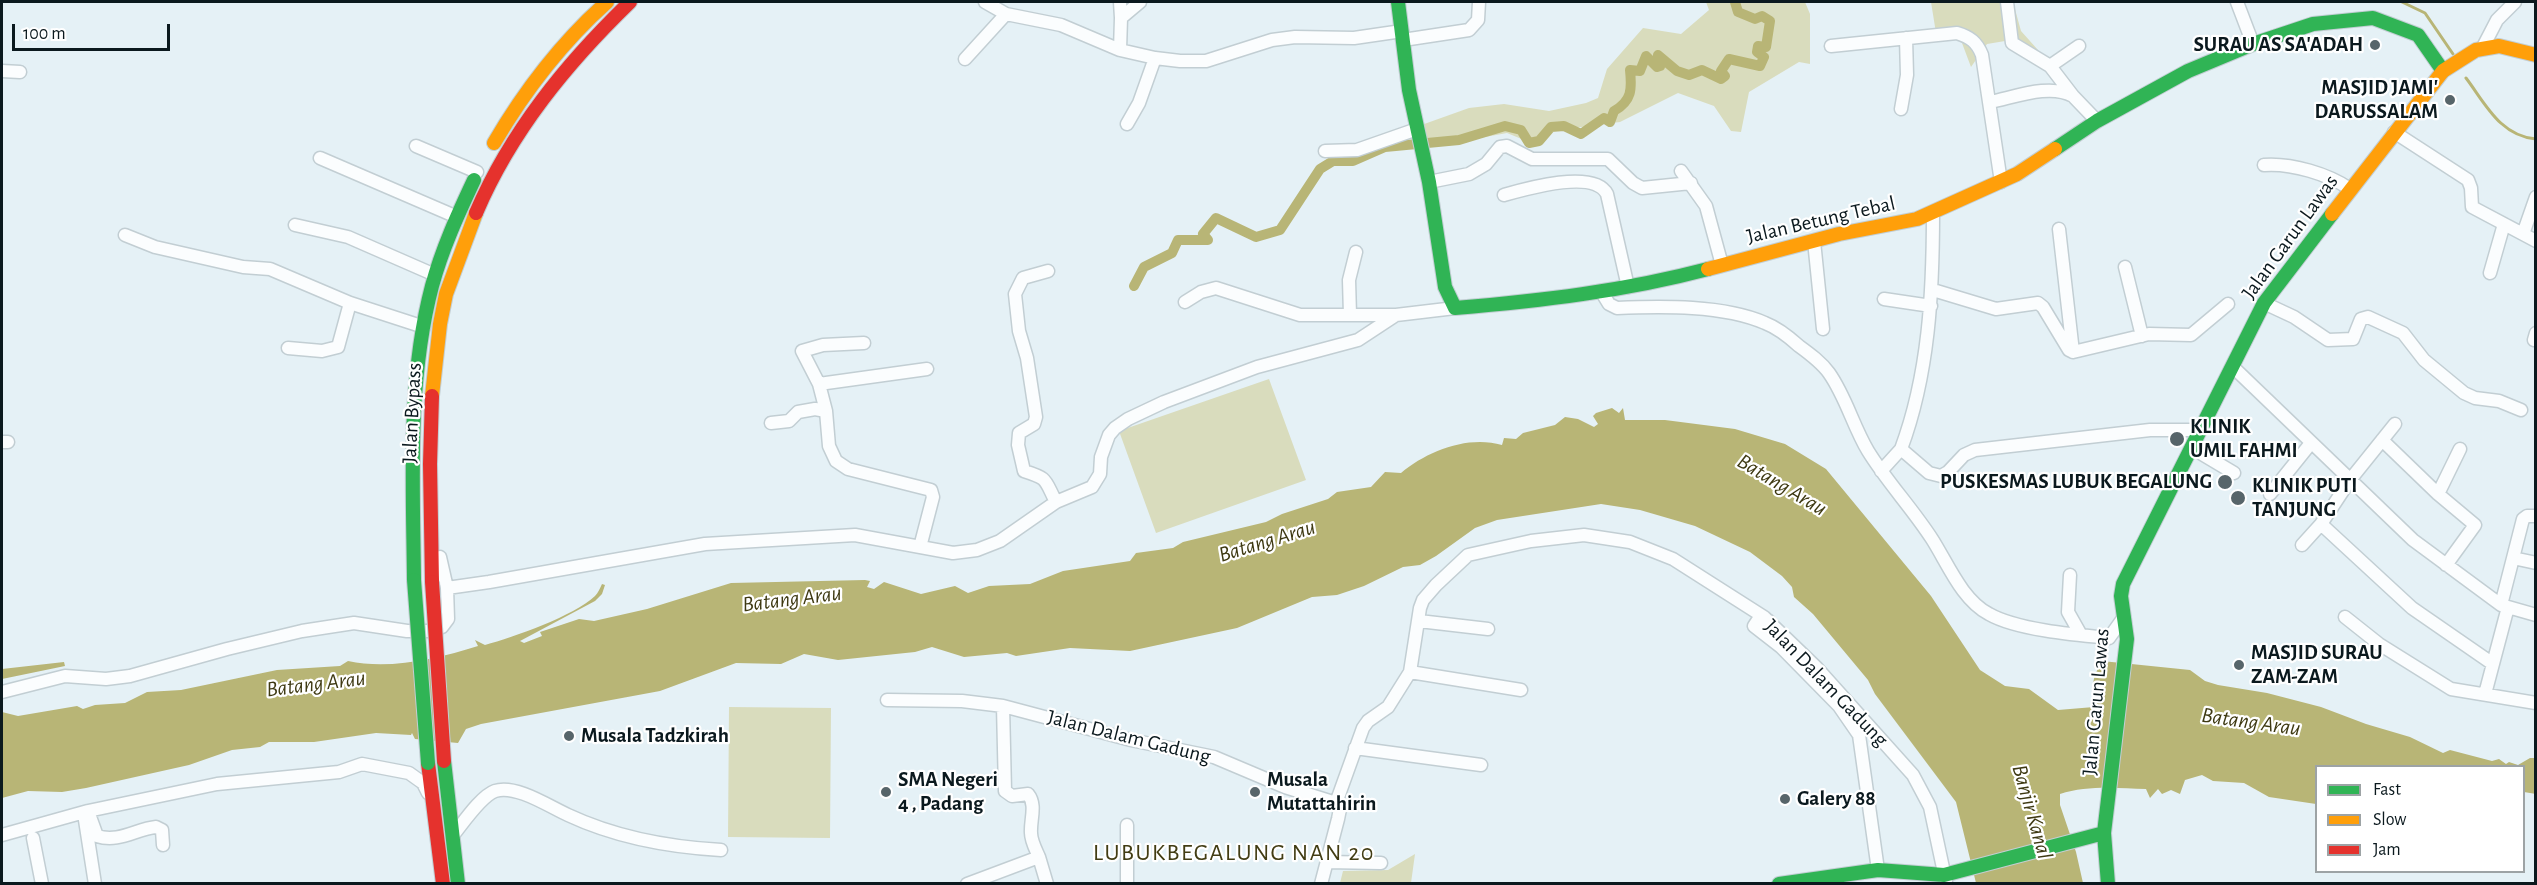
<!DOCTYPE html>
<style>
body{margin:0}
#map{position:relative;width:2537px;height:885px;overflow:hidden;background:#e5f1f6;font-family:"Alegreya Sans",sans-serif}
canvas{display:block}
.frame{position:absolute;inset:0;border:3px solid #0b191e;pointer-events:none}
.legend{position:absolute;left:2315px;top:765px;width:210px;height:108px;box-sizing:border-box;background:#fff;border:2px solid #9da3a5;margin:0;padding:8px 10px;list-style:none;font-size:18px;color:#0b191e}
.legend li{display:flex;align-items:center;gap:12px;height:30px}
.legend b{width:30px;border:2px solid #9da3a5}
.scale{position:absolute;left:12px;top:24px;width:158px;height:27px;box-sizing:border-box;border:3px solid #0b191e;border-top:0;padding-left:8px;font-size:18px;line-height:21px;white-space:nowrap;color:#0b191e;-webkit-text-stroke:4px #fff;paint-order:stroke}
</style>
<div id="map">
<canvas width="2537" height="885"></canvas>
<div class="frame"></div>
<ul class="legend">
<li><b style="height:8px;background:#30b455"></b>Fast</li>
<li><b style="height:8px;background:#ff9f0a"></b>Slow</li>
<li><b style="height:8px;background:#e5322d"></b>Jam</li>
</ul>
<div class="scale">100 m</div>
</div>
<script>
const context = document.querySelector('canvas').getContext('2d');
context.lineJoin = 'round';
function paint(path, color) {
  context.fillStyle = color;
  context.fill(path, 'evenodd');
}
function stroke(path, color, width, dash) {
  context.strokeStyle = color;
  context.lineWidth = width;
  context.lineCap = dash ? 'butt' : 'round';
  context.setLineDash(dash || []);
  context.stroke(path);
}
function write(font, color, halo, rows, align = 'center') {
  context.font = font + ' "Alegreya Sans",sans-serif';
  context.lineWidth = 4.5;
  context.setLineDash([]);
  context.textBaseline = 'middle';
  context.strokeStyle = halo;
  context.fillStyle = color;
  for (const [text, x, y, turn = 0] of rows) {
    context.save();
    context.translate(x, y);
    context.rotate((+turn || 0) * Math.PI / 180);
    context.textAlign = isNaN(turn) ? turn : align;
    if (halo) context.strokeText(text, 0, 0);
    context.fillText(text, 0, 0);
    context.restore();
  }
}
const green = new Path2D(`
 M 1706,2 L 1805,2 L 1810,14 L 1810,64 L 1799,62 L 1749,92 L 1741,132 L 1731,131 L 1714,106 L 1678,93 L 1620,122 L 1543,132 L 1536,145 L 1507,133 L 1414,150 L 1413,128 L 1469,108 L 1504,104 L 1549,111 L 1586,103 L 1598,98 L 1607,69 L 1643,28 L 1681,34 L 1709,10 Z
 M 1931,2 L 2013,2 L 2021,31 L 2038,50 L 2039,61 L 2005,41 L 1987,44 L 1971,67 L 1959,35 L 1936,33 Z
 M 1269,379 L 1306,480 L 1156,533 L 1119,431 Z
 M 729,707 L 831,708 L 830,838 L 728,837 Z
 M 1415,854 L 1411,883 L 1340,883 L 1343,871 L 1388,870 Z`);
const water = new Path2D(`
 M 1612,408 L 1619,413 L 1623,408 L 1625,420 L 1665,420 L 1735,429 L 1785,444 L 1826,469 L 1931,596 L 1980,670 L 2005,686 L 2029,689 L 2058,710 L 2094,707 L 2097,703 C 2089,687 2094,675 2102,661 L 2190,670 L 2205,681 L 2218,685 L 2267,693 L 2321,707 L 2366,724 L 2410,737 L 2443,753 L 2450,750 L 2492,761 L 2499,759 L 2506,764 L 2509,762 L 2518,765 L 2530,758 L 2535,758 L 2536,794 L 2524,792 L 2524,766 L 2316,766 L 2316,804 L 2269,797 L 2244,783 L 2213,781 L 2202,775 L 2185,780 L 2180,794 L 2171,790 L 2162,794 L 2158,789 L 2150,798 L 2146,789 C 2118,788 2087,785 2060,794 L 2060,805 L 2076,852 L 2083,883 L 1976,883 L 1956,802 L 1875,694 L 1868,680 L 1813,614 L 1794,597 L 1792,587 L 1782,576 L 1750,552 L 1695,526 L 1640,510 L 1601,504 L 1497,520 L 1475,528 L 1436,556 L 1420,565 L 1403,567 L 1364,586 L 1337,595 L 1312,597 L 1237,628 L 1130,651 L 1070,648 L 1016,656 L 1007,653 L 964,657 L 932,647 L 915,652 L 838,660 L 804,654 L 781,664 L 736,663 L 660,691 L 481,724 L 466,729 L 458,743 L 415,739 L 412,733 L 411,735 L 376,733 L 314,742 L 269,742 L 260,747 L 232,750 L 189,765 L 86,788 L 62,792 L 28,791 L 2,798 L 2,712 L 18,716 L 77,706 L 83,709 L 95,705 L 125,703 L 147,692 L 181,690 L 277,670 L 340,666 L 348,661 C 389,670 437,659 478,646 L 475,640 L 485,645 C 514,637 574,616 595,596 C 598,593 600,588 602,584 L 605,585 L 602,594 L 595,601 L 520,641 L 524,643 L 542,636 L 540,632 L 579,619 L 594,621 L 647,609 L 731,583 L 865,580 L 870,581 L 867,587 L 874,589 L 884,582 L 921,594 L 955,586 L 968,593 L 989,586 L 1030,584 L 1063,571 L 1130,561 L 1136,553 L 1173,548 L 1183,542 L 1266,522 L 1282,514 L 1328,499 L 1337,492 L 1371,487 L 1385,472 L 1401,473 C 1427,451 1468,435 1502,445 L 1504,438 L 1516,439 L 1523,433 L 1555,425 L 1565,417 L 1578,419 L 1594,427 L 1598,424 L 1593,416 L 1596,413 Z
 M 64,662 L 65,666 L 2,679 L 2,669 Z`);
const stream = new Path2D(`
 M 2402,2 L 2425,13 L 2453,54
 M 2466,78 C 2485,103 2500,136 2536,139
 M 2536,356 L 2536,360`);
const canal = new Path2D(`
 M 1134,286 L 1144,267 L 1172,253 L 1178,240 L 1208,240 L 1203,234 L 1216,218 L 1256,237 L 1280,230 L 1320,169 L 1333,161 L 1353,161 L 1385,147 L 1459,140 L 1505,126 L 1521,130 L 1529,143 L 1539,141 L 1551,127 L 1564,126 L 1581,134 L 1604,118 L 1610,122 L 1614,111 C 1632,101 1632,89 1630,70 L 1640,71 L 1646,56 L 1657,67 L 1660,66 L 1658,55 L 1677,71 L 1689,75 L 1702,70 L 1721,79 L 1725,76 L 1721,71 L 1729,59 L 1760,66 L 1764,57 L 1757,52 L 1758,46 L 1766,47 L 1770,21 L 1762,16 L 1755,19 L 1738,12 L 1735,2`);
const street = new Path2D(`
 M 985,2 L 1006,14 L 1061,25 L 1120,50 L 1155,58 L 1180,61 L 1206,61 L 1272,40 L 1295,37 L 1354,38 L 1402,31
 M 1120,2 L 1121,18 L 1140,2
 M 2007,2 L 2012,43 L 2050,66
 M 2237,2 L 2253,44
 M 1403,40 L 1469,30 L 1478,20 L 1479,2
 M 1831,46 L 1957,33 C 1970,37 1977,42 1982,55 L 2001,182
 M 2079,46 L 2050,66 L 2073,96 L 2097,121
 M 2483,47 L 2497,20 L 2515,2
 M 1120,50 L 1121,18
 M 965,59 L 1006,14
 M 2,71 L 20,72
 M 1990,102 C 2015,97 2050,83 2073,96
 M 1901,109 L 1907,75 L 1906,38
 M 1127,124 L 1139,103 L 1155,58
 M 2394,132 L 2468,180 L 2471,188 L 2472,207 L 2536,241
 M 416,146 L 477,172
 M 1325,151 L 1357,150 L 1417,129
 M 320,158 L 457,217
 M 2264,165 C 2292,163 2328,174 2350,189
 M 1681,171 L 1706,206 L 1722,265
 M 1429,182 L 1469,174 L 1486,164 L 1500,147 L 1507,146 L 1532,159 L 1608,159 L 1633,183 L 1642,188 L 1691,183
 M 1504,195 C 1525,189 1594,169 1607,194 L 1628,287
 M 1933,213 C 1933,292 1929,374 1901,449 L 1929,473 L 1941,476 L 1948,472 L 1964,455 L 1975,450 L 2150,430 L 2201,430
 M 295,225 L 348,237 L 435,275
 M 2059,229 L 2073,352
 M 2523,234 L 2536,197
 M 125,235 L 155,247 L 243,267 L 270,269 L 350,303 L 424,327
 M 1814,241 L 1823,329
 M 2125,267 L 2142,336
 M 1048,271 L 1023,278 L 1015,294 L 1019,331 L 1027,358 L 1036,417 L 1034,424 L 1019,433 L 1018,445 L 1024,471 C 1049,479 1044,479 1056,502
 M 2490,273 L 2504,224
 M 1933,290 L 1996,309 L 2038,303 L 2043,307 L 2069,350 L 2073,352 L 2149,334 L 2191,335 L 2228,304
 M 1601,291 L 1609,304 L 1617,308 C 1662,306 1724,305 1765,323 C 1778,328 1789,337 1799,346 C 1810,354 1821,362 1829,373 C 1846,397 1853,426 1868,451 C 1887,482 1912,508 1932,539 C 1948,564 1962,600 1989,614 C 2017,630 2077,635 2109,638 L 2124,617
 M 1884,299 L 1931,306
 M 1185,302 L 1201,292 L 1216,288 L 1300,315 L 1396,315 L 1455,308
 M 2264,303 L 2294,317 L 2328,340 L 2353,339 L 2361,319 L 2368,317 L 2403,333 L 2424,360 L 2464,393 L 2475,398 L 2499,401 L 2521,410
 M 1350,315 L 1349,280 L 1356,252
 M 2534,340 L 2536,333
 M 288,348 L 322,351 L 338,347 L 350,303
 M 2233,367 L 2413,540 L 2501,605 L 2536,615
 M 819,384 L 802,351 L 823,345 L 864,343
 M 771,423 L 789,421 L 798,412 L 815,409 L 826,411
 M 2382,440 L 2438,494 L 2475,525 L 2446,565
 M 2,442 L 8,442
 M 2192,448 L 2234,473
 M 1881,471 L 1901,449
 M 2270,494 L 2311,443
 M 2438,494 L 2460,449
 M 2321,524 L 2412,608 L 2493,664
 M 2302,545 L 2321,524 L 2350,480 L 2395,424
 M 920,547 L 933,497 L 931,490 L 848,469 L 836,461 L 829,446 L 826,411 L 819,384 L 927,369
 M 440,557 L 447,588 L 489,582 L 705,544 L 855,535 L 953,553 L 977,550 L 1000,541 L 1056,502 L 1092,487 L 1100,474 L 1101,457 L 1109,435 L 1115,428 L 1128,419 L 1164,402 L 1257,367 L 1358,340 L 1396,315
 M 2513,558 L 2536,563
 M 2070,575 L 2068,612 L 2081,635
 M 2501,605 L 2523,519 L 2527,516 L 2536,516
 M 2345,617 L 2379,644 L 2451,689 L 2536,703
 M 1419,621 L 1488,629
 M 1769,621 L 1758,620 L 1754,626 L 1781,647 L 1839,706 L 1859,735 L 1878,870
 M 1410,672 L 1521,690
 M 2,692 L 65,676 L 106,679 L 130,676 L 227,649 L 302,631 L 354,623 L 407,631 L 427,631 L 442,627 L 448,619 L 447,588
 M 2485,694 L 2508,607
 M 887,700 L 962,701 L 1003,706 L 1131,740 L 1214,757 L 1285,787 L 1336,803 L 1340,809 L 1338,819 L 1321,884
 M 1003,706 L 1005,791 L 1012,796 L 1028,794 C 1037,805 1030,820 1031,833 C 1031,841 1036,850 1039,857
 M 1355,748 L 1481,765
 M 1336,803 L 1363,728 L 1368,721 L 1388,707 L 1410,672 L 1420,608 L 1423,600 L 1436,585 L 1468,555 L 1531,541 L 1584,535 L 1630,542 L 1673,559 L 1764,617 L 1817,668 L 1913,775 L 1930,807 L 1946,882
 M 88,811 L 97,836 C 119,843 136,829 156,827 L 162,830 L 163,845
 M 85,820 L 95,884
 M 1127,825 L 1127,884
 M 454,834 C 463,823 481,796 495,791 C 516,784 550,807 568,815 C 615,837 668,847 721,850
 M 2,835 L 88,811 L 217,784 L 339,772 L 362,764 L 409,773 L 423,783 L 428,793
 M 33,838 L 42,884
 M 1327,862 L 1381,863
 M 967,884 L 1039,857 L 1047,884`);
const fast = new Path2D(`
 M 1398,2 L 1409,90 L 1429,182 L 1445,287 L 1455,308 C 1540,301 1625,291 1708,269
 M 2055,149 L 2097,121 L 2188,71 L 2253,44 L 2313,24 L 2373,18 L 2418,35 L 2443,71
 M 414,580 C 413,482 407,381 432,286 C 442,249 458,214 474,180
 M 444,761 L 458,884
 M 1779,884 L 1878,870 L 1944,875 L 2104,833
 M 2108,884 L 2104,833 L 2127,639 L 2121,596 L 2123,584 L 2264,303 L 2332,214`);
const slow = new Path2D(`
 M 494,143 C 525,90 561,43 607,2
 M 2332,214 L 2443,71 L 2476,50 L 2499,46 L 2536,55
 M 1708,269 L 1839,234 L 1917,219 L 2017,174 L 2055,149
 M 432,396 L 440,324 L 446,294 L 476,213`);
const jam = new Path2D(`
 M 476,213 C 511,131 567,63 630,2
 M 432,582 L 430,464 L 432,396
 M 428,763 L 443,884`);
const fastBridge = new Path2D(`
 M 414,580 L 428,763`);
const jamBridge = new Path2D(`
 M 432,582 L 444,761`);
const markers = [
 [2375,45,6,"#57656a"],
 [2450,100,6,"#57656a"],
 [2177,439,8,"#57656a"],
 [2225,482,8,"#57656a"],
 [2238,498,8,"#57656a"],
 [2239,665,6,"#57656a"],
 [569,736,6,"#57656a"],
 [886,792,6,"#57656a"],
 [1255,792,6,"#57656a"],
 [1785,799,6,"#57656a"]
];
const poiNames = [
 ["SURAU AS SA'ADAH",2363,45,"right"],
 ["MASJID JAMI'",2438,88,"right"],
 ["DARUSSALAM",2438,112,"right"],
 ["KLINIK",2190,427],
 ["UMIL FAHMI",2190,451],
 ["PUSKESMAS LUBUK BEGALUNG",2212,482,"right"],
 ["KLINIK PUTI",2252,486],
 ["TANJUNG",2252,510],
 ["MASJID SURAU",2251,653],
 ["ZAM-ZAM",2251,677],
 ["Musala Tadzkirah",581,736],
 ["SMA Negeri",898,780],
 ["4 , Padang",898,804],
 ["Musala",1267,780],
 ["Mutattahirin",1267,804],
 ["Galery 88",1797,799]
];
const streetNames = [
 ["Jalan Betung Tebal",1821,220,-13],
 ["Jalan Garun Lawas",2290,237,-54],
 ["Jalan Bypass",412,413,-87],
 ["Jalan Dalam Gadung",1826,683,46],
 ["Jalan Garun Lawas",2096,702,-85],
 ["Jalan Dalam Gadung",1129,737,14]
];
const waterNames = [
 ["Batang Arau",1782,485,31],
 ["Batang Arau",1267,541,-17],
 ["Batang Arau",792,599,-7],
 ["Batang Arau",316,684,-7],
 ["Batang Arau",2251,722,8],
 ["Banjir Kanal",2032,812,74]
];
const quarterNames = [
 ["LUBUKBEGALUNG NAN 20",1234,853]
];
paint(green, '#d9dcbd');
paint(water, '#b8b576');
stroke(stream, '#b8b576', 3);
stroke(canal, '#b8b576', 10);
stroke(street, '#c2ced3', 15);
stroke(fast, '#c2ced3', 16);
stroke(slow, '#c2ced3', 16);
stroke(jam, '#c2ced3', 16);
stroke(street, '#fbfdfe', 12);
stroke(fast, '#30b455', 14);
stroke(slow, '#ff9f0a', 14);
stroke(jam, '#e5322d', 14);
stroke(fastBridge, '#c2ced3', 16, []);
stroke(jamBridge, '#c2ced3', 16, []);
stroke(fastBridge, '#30b455', 14);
stroke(jamBridge, '#e5322d', 14);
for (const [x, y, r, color] of markers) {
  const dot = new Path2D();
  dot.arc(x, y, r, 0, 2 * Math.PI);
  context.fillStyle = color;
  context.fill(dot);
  stroke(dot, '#fff', 2);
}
write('bold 21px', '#0b191e', '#fff', poiNames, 'left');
write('21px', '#0b191e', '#fff', streetNames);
write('italic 22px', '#3e3912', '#fff', waterNames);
context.letterSpacing = '1.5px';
write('24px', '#423d14', '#fff', quarterNames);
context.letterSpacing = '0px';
</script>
